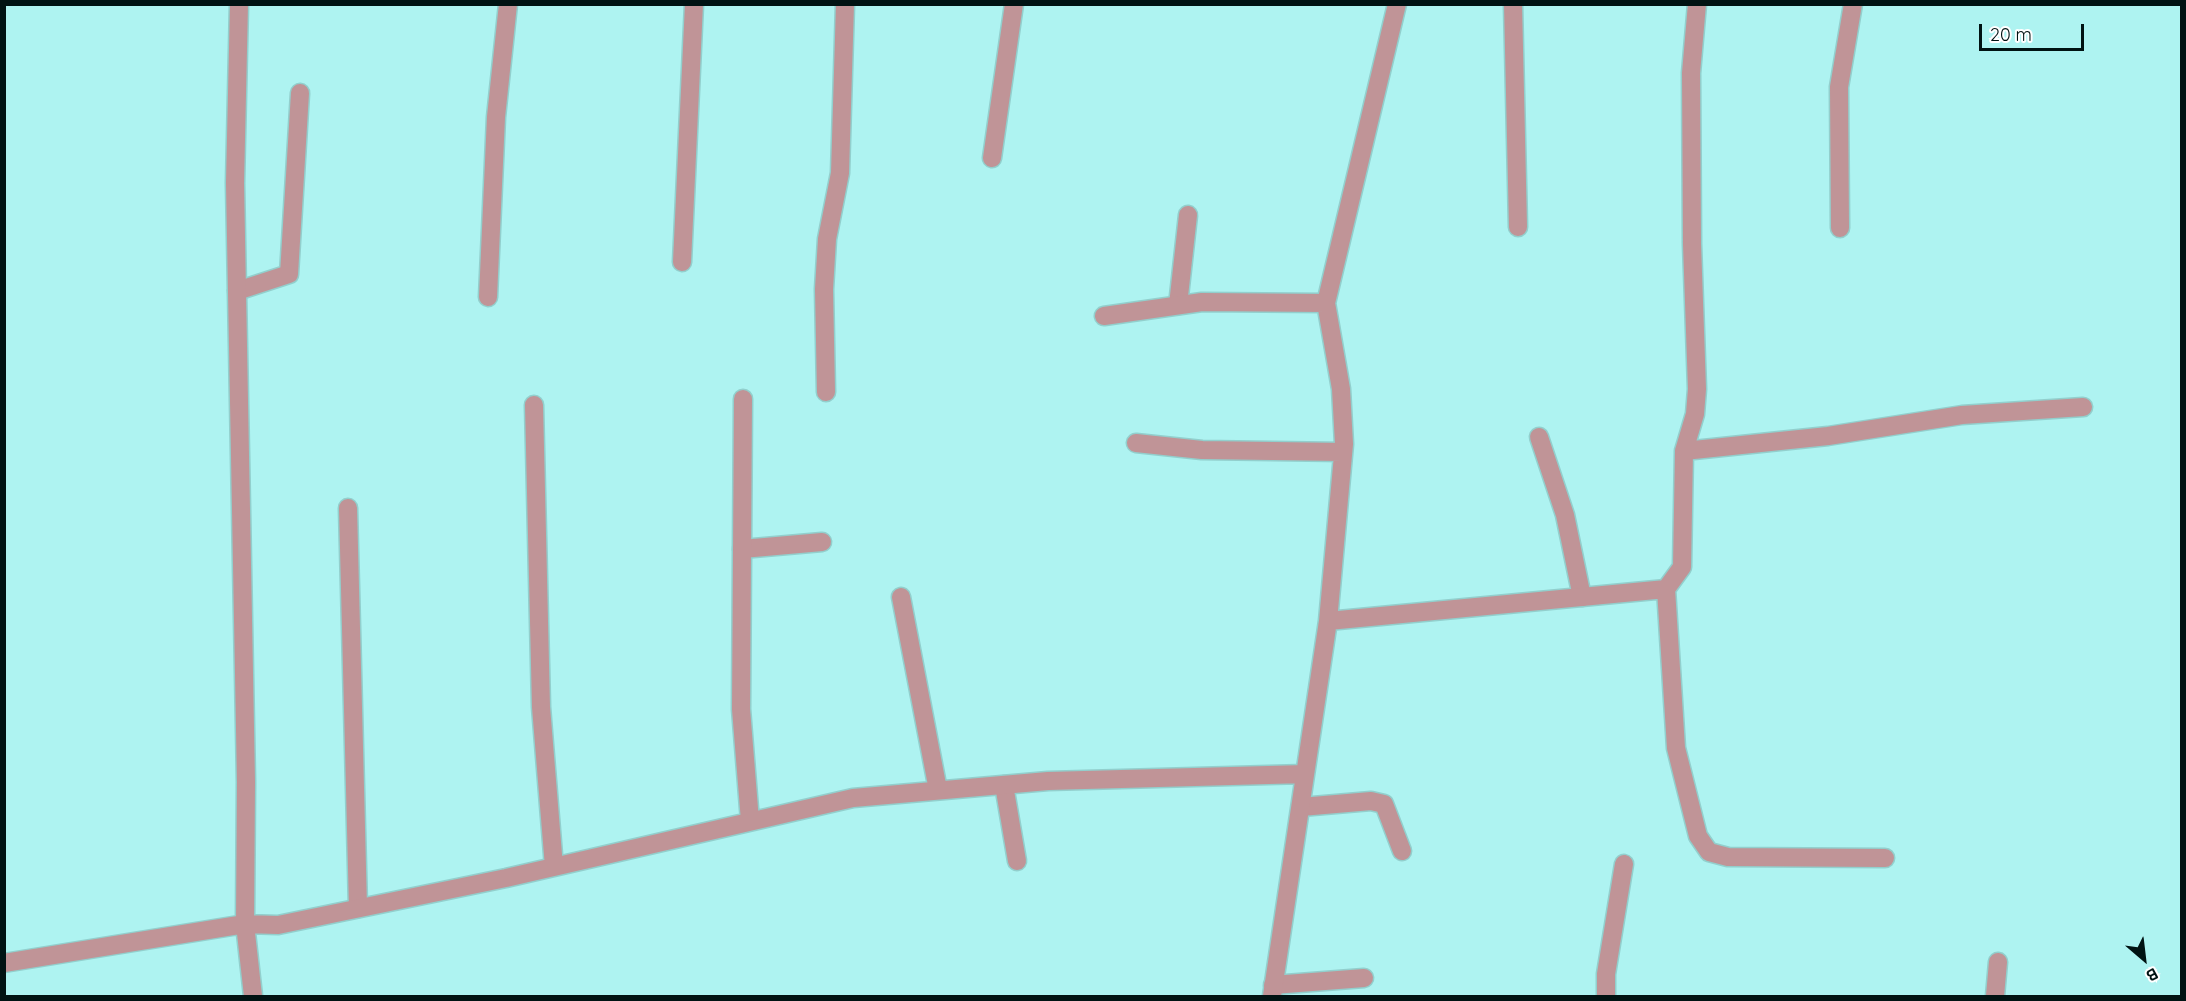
<!DOCTYPE html>
<style>
body{margin:0}
#map{position:relative;width:2186px;height:1001px;overflow:hidden;background:#aef3f1;font-family:Quicksand,sans-serif}
canvas{display:block}
.frame{position:absolute;inset:0;border:6px solid #001313;pointer-events:none}
.north{position:absolute;left:2114px;top:929px;width:60px;height:60px;-webkit-text-stroke:4px #fff;paint-order:stroke;rotate:152deg;font-size:16px;font-weight:700;line-height:24px;text-align:center;color:#001313}
.north::after{content:'';display:block;margin:auto;width:21px;height:27px;background:#001313;clip-path:polygon(50% 0,100% 100%,50% 72%,0 100%)}
.scale{position:absolute;left:1979px;top:24px;width:105px;height:27px;box-sizing:border-box;border:3px solid #001313;border-top:0;padding-left:8px;font-size:18px;line-height:21px;white-space:nowrap;color:#001313;-webkit-text-stroke:4px #fff;paint-order:stroke}
</style>
<div id="map">
<canvas width="2186" height="1001"></canvas>
<div class="frame"></div>
<div class="north">B</div>
<div class="scale">20 m</div>
</div>
<script>
const context = document.querySelector('canvas').getContext('2d');
context.lineJoin = 'round';
function stroke(path, color, width, dash) {
  context.strokeStyle = color;
  context.lineWidth = width;
  context.lineCap = dash ? 'butt' : 'round';
  context.setLineDash(dash || []);
  context.stroke(path);
}
const lane = new Path2D(`
 M 237,291 L 289,274 L 300,93
 M 1178,305 L 1188,215
 M 1539,437 L 1565,515 L 1582,597
 M 348,508 L 358,908
 M 742,549 L 822,542
 M 1004,785 L 1017,861
 M 1301,807 L 1371,801 L 1384,804 L 1402,851
 M 1273,985 L 1364,978`);
const street = new Path2D(`
 M 239,4 L 235,183 L 246,782 L 245,924 L 253,996
 M 1513,4 L 1518,227
 M 992,158 L 1014,4
 M 1840,228 L 1839,87 L 1853,4
 M 682,262 L 694,4
 M 488,297 L 496,117 L 508,4
 M 1104,316 L 1202,302 L 1326,303
 M 826,392 L 824,289 L 827,239 L 840,173 L 845,4
 M 743,399 L 741,709 L 750,821
 M 534,405 L 541,707 L 554,867
 M 1136,443 L 1202,450 L 1343,452
 M 1684,451 L 1828,436 L 1962,415 L 2083,407
 M 1666,589 L 1676,748 L 1698,836 L 1709,852 L 1728,857 L 1885,858
 M 901,597 L 938,790
 M 1328,621 L 1666,589 L 1682,567 L 1684,451 L 1695,414 L 1697,389 L 1692,244 L 1691,73 L 1697,4
 M 4,963 L 245,924 L 278,925 L 506,878 L 853,798 L 1048,781 L 1305,774
 M 1272,996 L 1328,621 L 1344,444 L 1341,389 L 1326,303 L 1397,4
 M 1606,996 L 1606,974 L 1624,864
 M 1995,996 L 1998,962`);
stroke(lane, '#92cfcd', 21);
stroke(street, '#92cfcd', 21);
stroke(lane, '#c09497', 18);
stroke(street, '#c09497', 18);
</script>
